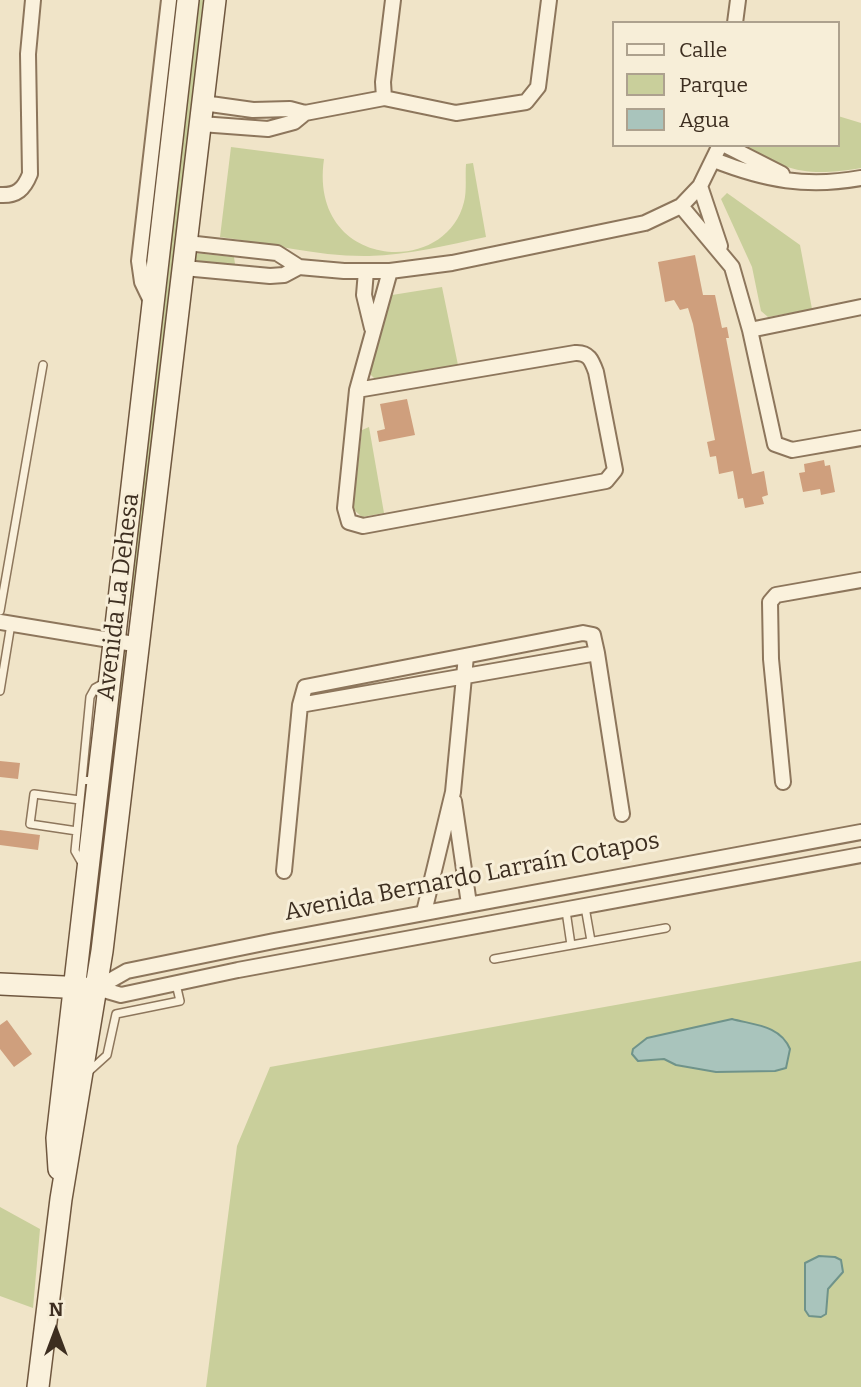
<!DOCTYPE html>
<meta charset="utf-8">
<style>
body{margin:0}
#map{position:relative;width:861px;height:1387px;overflow:hidden;background:#f0e4c8;font-family:Bitter,serif}
canvas{display:block}
.legend{position:absolute;left:612px;top:21px;width:228px;height:126px;box-sizing:border-box;background:#f7eed8;border:2px solid #ada18e;margin:0;padding:9px 12px;list-style:none;font-size:21px;color:#3d2e20}
.legend li{display:flex;align-items:center;gap:14px;height:35px}
.legend b{width:35px;border:2px solid #ada18e}
.north{position:absolute;left:21px;top:1296px;width:70px;height:70px;-webkit-text-stroke:5px #f7eed8;paint-order:stroke;rotate:0deg;font-size:19px;font-weight:700;line-height:28px;text-align:center;color:#3d2e20}
.north::after{content:'';display:block;margin:auto;width:24px;height:32px;background:#3d2e20;clip-path:polygon(50% 0,100% 100%,50% 72%,0 100%)}
</style>
<div id="map">
<canvas width="861" height="1387"></canvas>
<ul class="legend">
<li><b style="height:9px;background:#faf1dc"></b>Calle</li>
<li><b style="height:19px;background:#c9cf9b"></b>Parque</li>
<li><b style="height:19px;background:#a9c4bc"></b>Agua</li>
</ul>
<div class="north">N</div>
</div>
<script>
const context = document.querySelector('canvas').getContext('2d');
context.lineJoin = 'round';
function paint(path, color) {
  context.fillStyle = color;
  context.fill(path, 'evenodd');
}
function stroke(path, color, width, dash) {
  context.strokeStyle = color;
  context.lineWidth = width;
  context.lineCap = dash ? 'butt' : 'round';
  context.setLineDash(dash || []);
  context.stroke(path);
}
function write(font, color, halo, rows, align = 'center') {
  context.font = font + ' Bitter,serif';
  context.lineWidth = 6;
  context.setLineDash([]);
  context.textBaseline = 'middle';
  context.strokeStyle = halo;
  context.fillStyle = color;
  for (const [text, x, y, turn = 0] of rows) {
    context.save();
    context.translate(x, y);
    context.rotate((+turn || 0) * Math.PI / 180);
    context.textAlign = isNaN(turn) ? turn : align;
    if (halo) context.strokeText(text, 0, 0);
    context.fillText(text, 0, 0);
    context.restore();
  }
}
const green = new Path2D(`
 M 196,0 L 206,0 L 136,602 L 129,607 Z
 M 838,116 L 861,123 L 861,168 C 809,177 787,172 743,145 L 838,145 Z
 M 231,147 L 324,159 C 308,269 445,279 464,202 C 467,190 465,176 466,164 L 473,163 L 486,237 C 448,245 408,255 369,256 C 319,257 269,243 220,237 Z
 M 727,193 L 800,245 L 812,309 L 768,317 L 761,311 L 752,267 L 721,199 Z
 M 194,253 L 234,257 L 235,264 L 232,267 L 193,262 Z
 M 442,287 L 458,365 L 375,379 L 369,373 L 392,295 Z
 M 369,427 L 384,513 L 362,517 L 353,509 L 362,430 Z
 M 125,651 L 129,652 L 96,945 L 88,945 Z
 M 861,961 L 861,1387 L 206,1387 L 237,1146 L 270,1067 Z
 M 0,1207 L 40,1229 L 33,1308 L 0,1296 Z`);
const water = new Path2D(`
 M 732,1019 C 754,1025 780,1025 790,1049 L 786,1068 L 775,1071 L 716,1072 L 676,1065 L 664,1059 L 638,1061 L 632,1054 L 633,1049 L 647,1038 Z
 M 835,1257 L 841,1260 L 843,1272 L 828,1289 L 826,1314 L 821,1317 L 809,1316 L 805,1310 L 805,1263 L 819,1256 Z`);
const building = new Path2D(`
 M 695,255 L 703,295 L 715,295 L 722,328 L 727,327 L 729,338 L 726,338 L 752,474 L 764,471 L 768,495 L 762,497 L 764,504 L 745,508 L 743,498 L 738,499 L 733,471 L 719,474 L 716,456 L 710,457 L 707,442 L 715,440 L 693,324 L 688,308 L 680,310 L 674,300 L 665,302 L 658,262 Z
 M 407,399 L 415,435 L 379,442 L 377,431 L 385,429 L 380,404 Z
 M 824,460 L 825,466 L 830,465 L 835,492 L 821,495 L 820,489 L 803,492 L 799,473 L 805,472 L 804,464 Z
 M 0,761 L 20,763 L 18,779 L 0,777 Z
 M 0,830 L 40,835 L 38,850 L 0,845 Z
 M 7,1020 L 32,1054 L 14,1067 L 0,1049 L 0,1025 Z`);
const lane = new Path2D(`
 M 0,611 L 43,365
 M 0,691 L 11,624
 M 82,780 L 90,697 L 95,688 L 106,682
 M 77,831 L 30,824 L 34,794 L 80,800
 M 83,865 L 75,851 L 82,780 L 94,781
 M 585,907 L 591,941
 M 566,911 L 571,945
 M 494,959 L 666,928
 M 86,1074 L 107,1055 L 116,1014 L 180,1001 L 176,984`);
const street = new Path2D(`
 M 735,23 L 738,0
 M 384,98 L 383,82 L 393,0
 M 203,103 L 253,110 L 290,109 L 305,113
 M 201,124 L 268,129 L 294,122 L 305,113 L 384,98 L 456,113 L 526,102 L 538,87 L 549,0
 M 725,145 L 782,174
 M 714,160 C 765,180 807,188 861,178
 M 700,186 L 720,246
 M 0,195 C 17,196 24,189 30,174 L 28,54 L 33,0
 M 681,206 L 732,267 L 750,330 L 775,444 L 792,450 L 861,438
 M 187,243 L 277,253 L 299,267 L 344,271 L 390,271 L 452,263 L 645,223 L 681,206 L 700,186 L 720,145
 M 184,268 L 270,276 L 284,275 L 299,267
 M 366,271 L 364,295 L 372,328
 M 153,305 L 142,282 L 139,261 L 169,0
 M 750,330 L 861,307
 M 357,390 L 575,353 C 589,352 592,361 596,372 L 615,470 L 606,481 L 363,526 L 349,522 L 345,508 L 357,390 L 390,271
 M 0,622 L 140,645
 M 300,705 L 597,653
 M 783,782 L 771,659 L 770,602 L 776,595 L 861,580
 M 454,801 L 469,904
 M 284,871 L 300,705 L 305,687 L 583,633 L 593,635 L 597,653 L 622,814
 M 424,912 L 453,792 L 466,656
 M 97,988 L 127,971 L 274,941 L 861,832
 M 97,988 L 121,995 L 238,970 L 861,855`);
const secondary = new Path2D(`
 M 0,984 L 85,988
 M 59,1169 L 57,1138 L 188,0
 M 38,1387 L 61,1199 L 102,951 L 215,0`);
const streetNames = [
 ["Avenida La Dehesa",119,597,-83],
 ["Avenida Bernardo Larraín Cotapos",472,877,-11]
];
paint(green, '#c9cf9b');
paint(water, '#a9c4bc');
stroke(water, '#6f938a', 2);
paint(building, '#cf9f7d');
stroke(lane, '#8d765c', 10);
stroke(street, '#8d765c', 18);
stroke(secondary, '#6f573f', 24);
stroke(lane, '#faf1dc', 7);
stroke(street, '#faf1dc', 14);
stroke(secondary, '#faf1dc', 21);
write('24px', '#3d2e20', '#f7eed8', streetNames);
</script>
